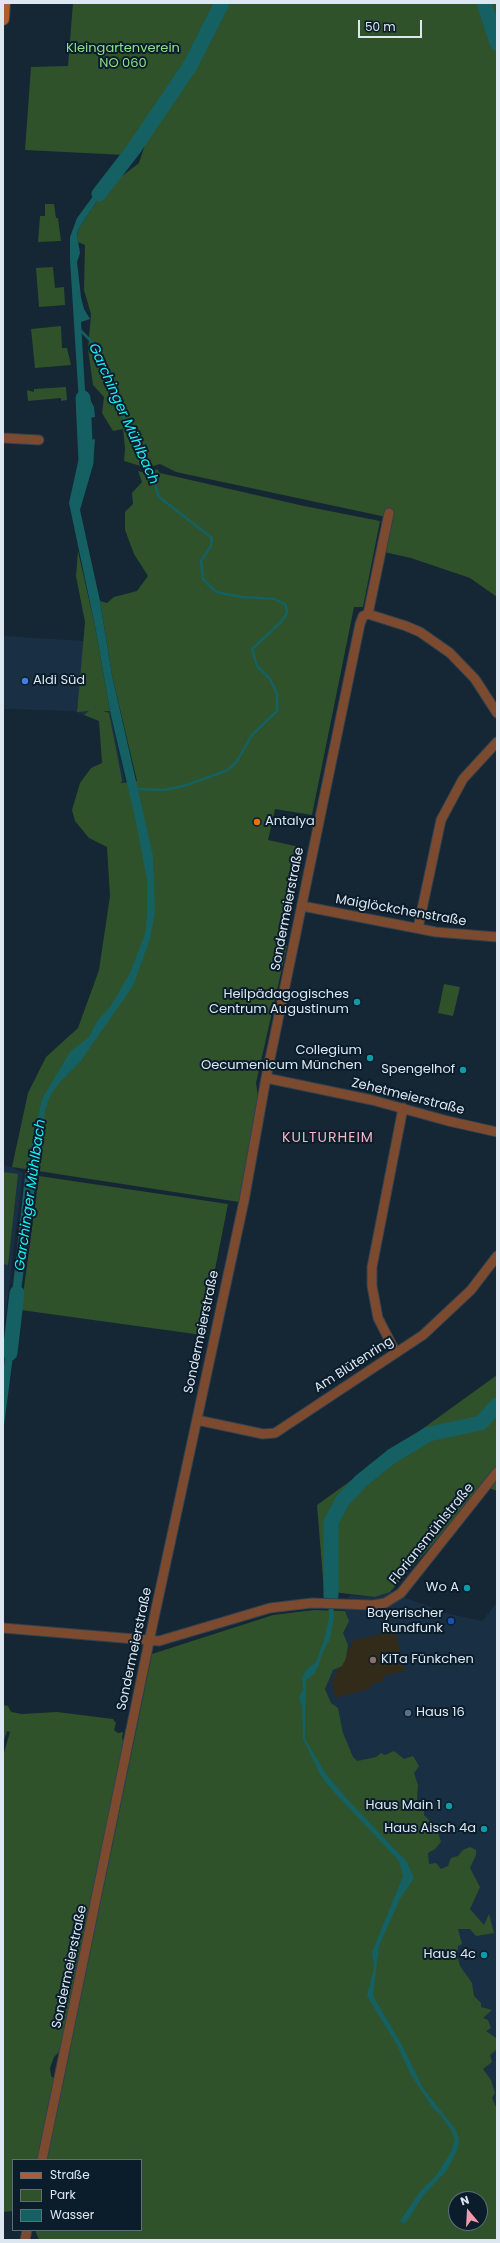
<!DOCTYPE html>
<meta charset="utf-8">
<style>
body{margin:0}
#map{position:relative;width:500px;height:2243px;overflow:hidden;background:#152635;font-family:Poppins,sans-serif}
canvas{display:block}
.frame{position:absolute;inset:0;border:4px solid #dce7f1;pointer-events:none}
.legend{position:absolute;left:12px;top:2159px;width:130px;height:72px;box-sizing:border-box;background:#0b1c2b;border:1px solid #5f6d7a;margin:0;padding:5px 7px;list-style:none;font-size:12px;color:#dce7f1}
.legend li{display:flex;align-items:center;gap:8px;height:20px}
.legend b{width:20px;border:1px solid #5f6d7a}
.north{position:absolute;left:448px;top:2191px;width:40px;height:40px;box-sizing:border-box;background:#0b1c2b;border:1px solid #5f6d7a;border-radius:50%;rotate:342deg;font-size:11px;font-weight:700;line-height:16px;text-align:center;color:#dce7f1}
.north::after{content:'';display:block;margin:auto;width:14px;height:18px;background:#f29aae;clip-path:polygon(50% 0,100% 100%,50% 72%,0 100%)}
.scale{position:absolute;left:358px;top:20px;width:64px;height:18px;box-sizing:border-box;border:2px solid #dce7f1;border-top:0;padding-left:5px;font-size:12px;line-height:14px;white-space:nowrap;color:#dce7f1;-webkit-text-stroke:3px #0b1c2b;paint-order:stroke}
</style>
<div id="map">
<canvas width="500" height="2243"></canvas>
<div class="frame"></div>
<ul class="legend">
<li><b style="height:5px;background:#ad5d2e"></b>Straße</li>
<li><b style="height:11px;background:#2f522a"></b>Park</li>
<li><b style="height:11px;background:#146062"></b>Wasser</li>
</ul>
<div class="north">N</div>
<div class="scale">50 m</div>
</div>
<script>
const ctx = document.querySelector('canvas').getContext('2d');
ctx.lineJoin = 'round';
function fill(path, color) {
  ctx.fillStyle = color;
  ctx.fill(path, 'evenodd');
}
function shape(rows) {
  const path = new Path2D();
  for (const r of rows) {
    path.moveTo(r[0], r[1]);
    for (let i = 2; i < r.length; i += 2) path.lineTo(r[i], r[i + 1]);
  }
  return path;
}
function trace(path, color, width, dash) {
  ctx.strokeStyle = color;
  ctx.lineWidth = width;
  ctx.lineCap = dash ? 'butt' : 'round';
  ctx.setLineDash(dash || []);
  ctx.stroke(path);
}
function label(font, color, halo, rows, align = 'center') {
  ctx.font = font + ' Poppins,sans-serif';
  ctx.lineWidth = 4;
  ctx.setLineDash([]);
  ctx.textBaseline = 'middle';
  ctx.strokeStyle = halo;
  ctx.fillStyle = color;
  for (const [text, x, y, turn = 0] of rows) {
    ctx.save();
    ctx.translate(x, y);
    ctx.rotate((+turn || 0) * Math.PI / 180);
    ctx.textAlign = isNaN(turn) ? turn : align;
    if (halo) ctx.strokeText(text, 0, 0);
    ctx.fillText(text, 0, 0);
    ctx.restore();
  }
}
fill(shape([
 [3,636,84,641,77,711,110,711,125,782,112,785,99,721,74,711,3,709],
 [3,1165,12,1167,23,1173,3,1336],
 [390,1592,446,1613,482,1621,497,1603,497,2136,395,1752,331,1768,320,1710,349,1595,375,1597]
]), '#193044');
fill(shape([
 [395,1630,405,1671,384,1676,385,1681,371,1684,372,1688,335,1698,332,1681,349,1648,352,1648,351,1641]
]), '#322b1a');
fill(shape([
 [73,3,497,3,497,597,470,578,411,558,384,552,386,517,176,472,160,464,147,468,124,461,125,448,123,429,113,431,102,413,104,397,93,385,88,349,91,314,84,290,85,245,78,242,77,236,78,230,104,190,139,163,160,98,125,155,25,150,31,67,68,66],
 [45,204,54,204,56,218,58,218,61,241,38,242,40,216,45,216],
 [53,267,55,288,64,287,65,305,39,307,36,268],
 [61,326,62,348,67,348,71,365,35,368,31,329],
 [66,387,67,400,61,401,61,398,28,401,27,390,34,392,34,389],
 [157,469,160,473,304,506,380,521,363,607,354,607,312,815,275,809,274,814,268,840,304,848,284,945,287,946,256,1083,259,1103,239,1202,12,1167,28,1093,46,1057,78,1028,99,970,110,896,107,847,89,838,75,821,72,810,80,783,91,768,102,763,99,721,84,715,89,711,77,712,85,622,76,576,78,551,95,626,110,711,103,711,109,713,122,780,121,783,137,781,112,675,100,601,107,603,114,597,137,591,148,576,134,554,125,530,125,512,133,504,132,493,142,482,138,471,146,473],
 [444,984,460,987,453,1016,438,1013],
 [3,1172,18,1174,8,1265,3,1264],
 [39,1176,228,1204,202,1335,21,1310],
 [497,1375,497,1491,484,1486,390,1592,375,1597,324,1591,317,1505],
 [314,1610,345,1611,349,1621,343,1633,348,1645,346,1658,342,1666,333,1670,325,1689,331,1703,338,1708,343,1733,353,1757,357,1761,376,1757,381,1753,385,1755,394,1751,404,1759,413,1756,419,1766,414,1773,418,1785,417,1799,424,1807,424,1815,437,1829,441,1842,435,1849,428,1853,429,1864,436,1863,441,1869,448,1866,451,1858,458,1856,463,1850,470,1847,476,1850,476,1855,470,1868,480,1887,470,1909,484,1925,489,1914,494,1933,476,1936,470,1929,458,1929,462,1944,458,1946,457,1955,460,1966,472,1983,474,1996,481,2003,481,2007,492,2010,483,2018,488,2020,491,2028,486,2031,496,2038,496,2050,490,2055,492,2062,483,2069,491,2080,495,2093,492,2098,497,2109,497,2240,39,2240,35,2230,141,2230,141,2160,47,2160,152,1654,273,1615],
 [456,2199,480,2199,480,2223,456,2223],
 [3,1705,8,1706,11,1712,22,1714,57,1712,113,1719,116,1723,114,1730,118,1733,123,1732,122,1738,125,1746,60,2051,54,2057,50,2068,51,2076,56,2080,37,2160,13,2160,13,2211,3,2212,3,1756,10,1732,7,1731,3,1743]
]), '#2f522a');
fill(shape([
 [108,176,115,182,104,190,78,230,77,235,80,253,77,262,81,297,84,309,90,319,81,322,85,390,94,407,95,417,80,419,70,260,70,237,77,218],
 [95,439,93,465,80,510,100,601,112,675,153,856,155,912,150,939,133,986,80,1062,60,1082,51,1094,45,1110,18,1313,10,1313,25,1176,42,1099,70,1052,89,1037,97,1021,110,1007,130,973,145,934,147,916,147,880,136,822,110,711,95,626,69,503,78,462,84,445,83,442],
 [7,1332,16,1333,3,1433,3,1377],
 [332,1576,334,1618,330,1639,322,1654,318,1667,314,1674,306,1680,305,1739,326,1774,349,1801,407,1862,414,1878,400,1899,379,1946,373,1996,402,2045,423,2088,456,2130,459,2140,457,2151,447,2170,423,2196,405,2224,400,2221,421,2190,435,2177,451,2152,455,2139,451,2130,439,2113,435,2111,411,2075,397,2045,367,1996,374,1968,372,1952,403,1876,399,1861,333,1791,321,1776,303,1739,302,1706,299,1697,303,1690,302,1678,306,1670,316,1662,324,1640,329,1618,327,1577]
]), '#146062');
trace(shape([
 [80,330,94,344,105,378,153,478,159,497,212,538,211,546,201,561,203,579,216,592,242,597,275,599,286,605,287,613,281,622,252,649,257,666,270,679,277,694,277,711,252,735,237,761,228,770,187,785,164,790,137,789]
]), '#146062', 2.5);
trace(shape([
 [484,3,497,43],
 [99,194,133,150,190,66,222,3],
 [83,398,86,462],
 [10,1353,17,1293],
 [331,1596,331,1522,343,1500,361,1481,392,1456,429,1434,481,1423,497,1405]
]), '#146062', 15);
const street = shape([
 [3,438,39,440],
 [368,614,406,626,420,632,450,653,475,679,497,713],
 [368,614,389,513],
 [302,906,436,932,497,937],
 [418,928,441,820,463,779,497,742],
 [266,1078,372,1100,448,1121,497,1132],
 [396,1353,378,1318,372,1286,372,1267,403,1108],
 [197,1420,263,1434,275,1433,423,1335,471,1290,497,1256],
 [3,1628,159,1641,270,1608,312,1603,373,1605,385,1603,401,1593,497,1472],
 [42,2160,151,1632,244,1201,266,1078,360,624,363,616,368,614],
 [25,2240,27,2230]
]);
const secondary = shape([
 [3,19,4,3]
]);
trace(street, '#31414f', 11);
trace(secondary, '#31414f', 14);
trace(street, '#7c4a2e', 9);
trace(secondary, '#ad5d2e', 12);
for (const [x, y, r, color] of [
 [25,681,4,"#3f7fe0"],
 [257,822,4,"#e8710a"],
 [357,1002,4,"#0f9aa8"],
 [370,1058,4,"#0f9aa8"],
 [463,1070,4,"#0f9aa8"],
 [467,1588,4,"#0f9aa8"],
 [451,1621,4,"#1a4fb4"],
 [373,1660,4,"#8d6e63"],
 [408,1713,4,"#5c6f8a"],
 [449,1806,4,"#0f9aa8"],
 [484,1829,4,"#0f9aa8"],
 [484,1955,4,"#0f9aa8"]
]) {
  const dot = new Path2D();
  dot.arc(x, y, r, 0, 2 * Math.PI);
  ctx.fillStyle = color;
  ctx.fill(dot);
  trace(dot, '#0b1c2b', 1.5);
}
label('13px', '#8fdf84', '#0b1c2b', [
 ["Kleingartenverein",123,49],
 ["NO 060",123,64]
]);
label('13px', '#dce7f1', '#0b1c2b', [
 ["Aldi Süd",33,681,"left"],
 ["Antalya",265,822,"left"],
 ["Heilpädagogisches",349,995],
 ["Centrum Augustinum",349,1010],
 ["Collegium",362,1051],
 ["Oecumenicum München",362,1066],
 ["Spengelhof",455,1070],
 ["Wo A",459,1588],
 ["Bayerischer",443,1614],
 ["Rundfunk",443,1629],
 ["KiTa Fünkchen",381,1660,"left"],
 ["Haus 16",416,1713,"left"],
 ["Haus Main 1",441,1806],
 ["Haus Aisch 4a",476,1829],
 ["Haus 4c",476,1955]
], 'right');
label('13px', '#dce7f1', '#0b1c2b', [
 ["Sondermeierstraße",288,909,-79],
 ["Maiglöckchenstraße",401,911,10],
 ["Zehetmeierstraße",408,1097,14],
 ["Sondermeierstraße",202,1332,-78],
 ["Am Blütenring",354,1365,-33],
 ["Floriansmühlstraße",432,1534,-51],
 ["Sondermeierstraße",135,1649,-78],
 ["Sondermeierstraße",70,1967,-78]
]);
label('italic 14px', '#15f2f5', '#0b1c2b', [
 ["Garchinger Mühlbach",123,414,66],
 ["Garchinger Mühlbach",31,1195,-82]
]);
ctx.letterSpacing = '1px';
label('14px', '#f8b5c3', '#0b1c2b', [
 ["KULTURHEIM",328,1138]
]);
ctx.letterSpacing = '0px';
</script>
